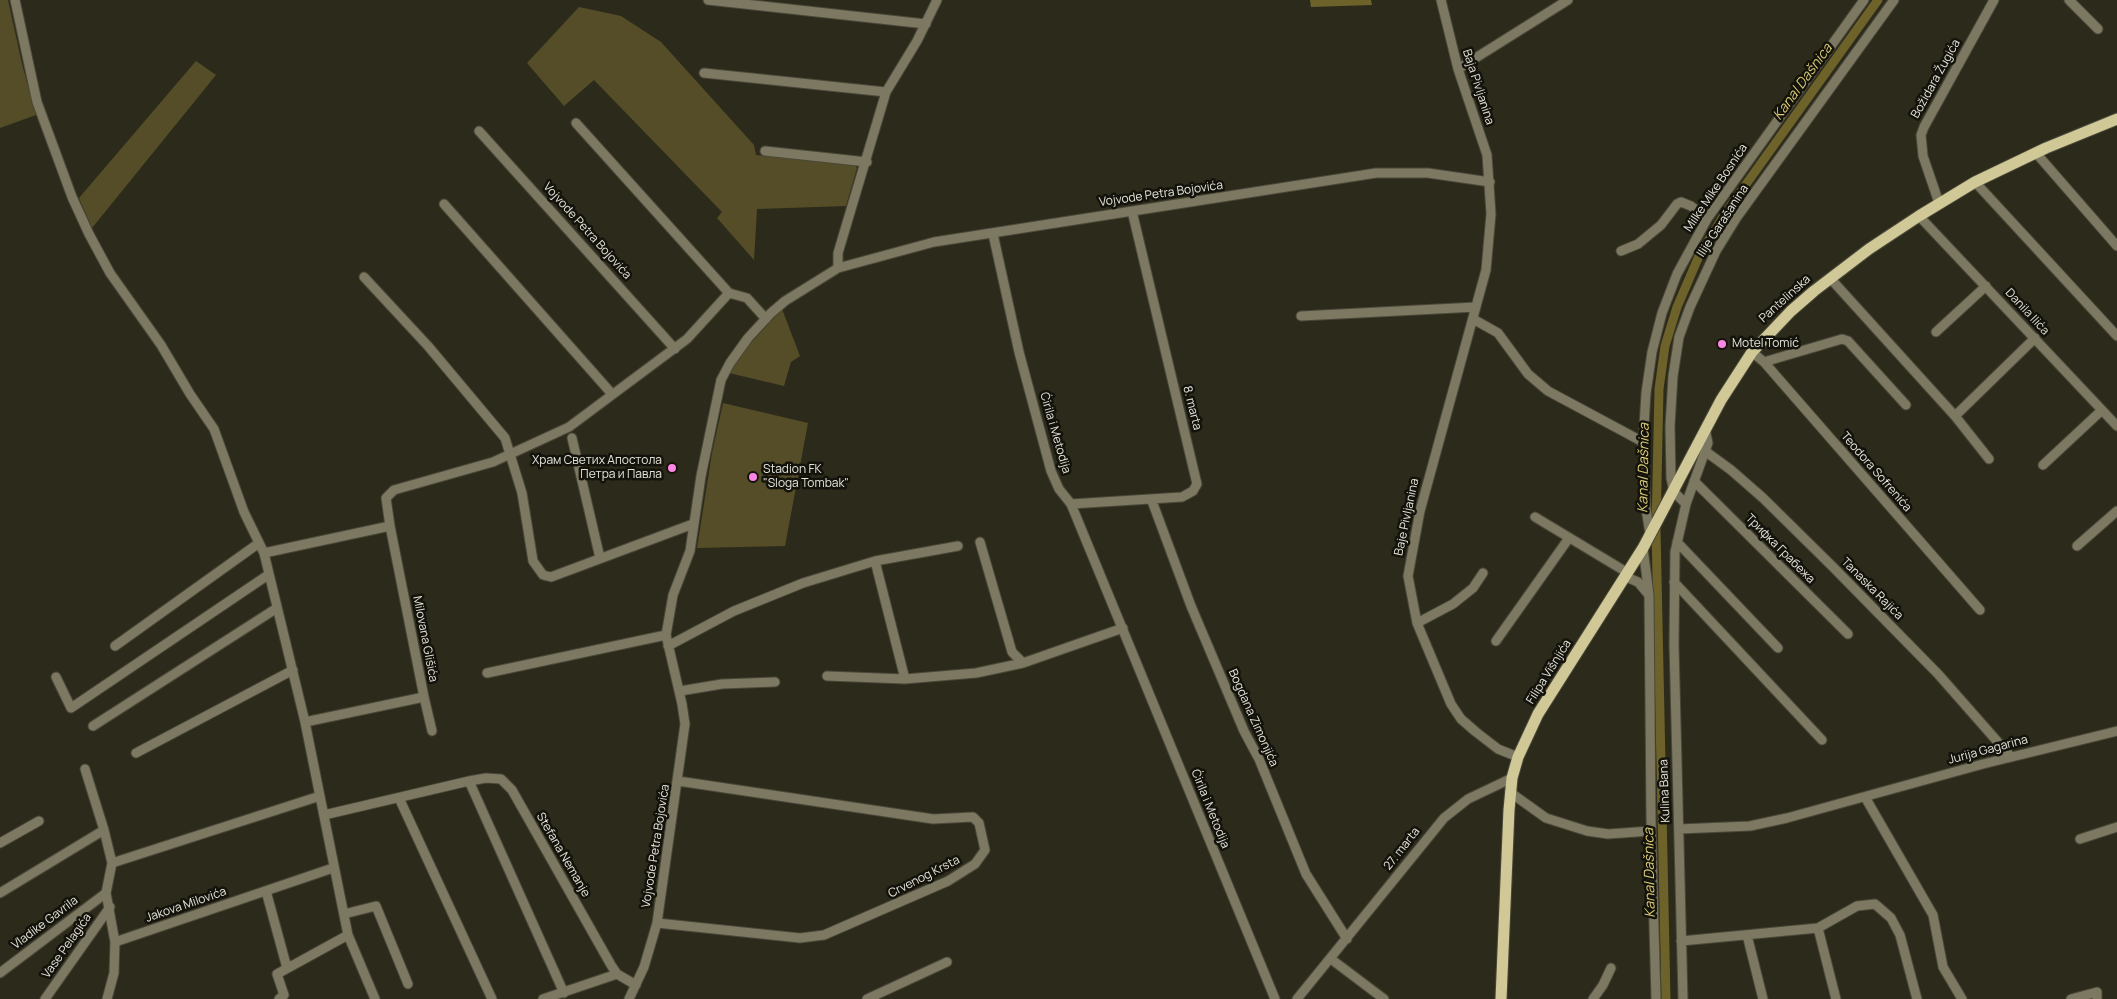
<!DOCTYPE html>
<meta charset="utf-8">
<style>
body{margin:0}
canvas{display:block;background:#2c2a1a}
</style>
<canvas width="2117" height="999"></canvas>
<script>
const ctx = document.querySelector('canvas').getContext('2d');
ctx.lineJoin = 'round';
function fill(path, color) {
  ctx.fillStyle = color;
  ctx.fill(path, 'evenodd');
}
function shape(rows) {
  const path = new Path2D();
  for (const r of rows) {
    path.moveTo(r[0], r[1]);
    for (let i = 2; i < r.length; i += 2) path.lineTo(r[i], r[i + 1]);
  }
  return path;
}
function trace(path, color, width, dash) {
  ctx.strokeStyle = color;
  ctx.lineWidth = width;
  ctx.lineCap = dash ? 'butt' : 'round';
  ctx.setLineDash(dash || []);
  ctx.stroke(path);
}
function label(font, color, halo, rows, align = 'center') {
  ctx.font = font + ' Manrope,sans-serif';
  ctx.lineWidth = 5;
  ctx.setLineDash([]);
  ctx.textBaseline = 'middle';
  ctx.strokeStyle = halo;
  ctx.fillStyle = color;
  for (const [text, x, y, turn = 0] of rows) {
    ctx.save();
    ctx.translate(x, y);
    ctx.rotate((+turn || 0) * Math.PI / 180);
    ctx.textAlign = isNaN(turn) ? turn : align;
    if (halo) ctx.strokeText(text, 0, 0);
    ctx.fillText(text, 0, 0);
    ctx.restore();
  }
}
fill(shape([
 [0,0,8,0,22,64,36,115,0,128],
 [579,7,621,16,661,42,754,145,756,155,855,165,857,168,846,206,757,209,754,260,717,218,722,212,594,80,564,106,527,63],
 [196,61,216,75,92,228,79,198],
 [782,309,800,356,791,362,784,386,729,373,749,345],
 [723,403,808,423,785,546,697,548,712,453]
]), '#544d28');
fill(shape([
 [1310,0,1371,0,1372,5,1311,7]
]), '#6c622a');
trace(shape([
 [1666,999,1656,529,1659,389,1665,346,1677,307,1699,256,1724,215,1878,0]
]), '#6c622a', 9);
const minor = shape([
 [15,0,37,102,72,197,89,234,110,273,161,345,190,394,214,429,244,512,264,553,305,722,348,935,375,999],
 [708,0,926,24],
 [1441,0,1458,69,1487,155,1491,214,1486,270,1420,511,1408,576,1417,623,1451,704,1461,719,1476,732,1498,749,1518,757],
 [2069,0,2098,29],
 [1458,69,1568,0],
 [704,73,886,92],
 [576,123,729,293],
 [479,131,675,349],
 [765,151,867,162],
 [2036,153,2117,246],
 [1975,182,2117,336],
 [1939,203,1923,156,1921,135,1924,127,1994,0],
 [444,204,612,394],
 [1919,216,2117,426],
 [993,234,1019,352,1051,471,1059,489,1071,504,1275,999],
 [1621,251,1638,244,1661,225,1677,204,1681,202,1691,206,1707,219],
 [838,268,838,253,886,92,917,41,937,0],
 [364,277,428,346,505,438,522,493,533,561,543,575,551,577,693,524],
 [1830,278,1955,416,1989,459],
 [1301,316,1476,307],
 [1473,319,1498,333,1528,374,1548,391,1643,442],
 [1936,332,1986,286],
 [1752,352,1764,362,1980,610],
 [1764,362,1842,339,1848,341,1906,405],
 [1955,416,2035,338],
 [572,438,600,558],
 [1705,451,1731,470,1763,498,1832,566,1938,674,2011,757],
 [2043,465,2102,410],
 [1694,481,1848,634],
 [1152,501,1191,606,1244,731,1259,759,1306,874,1347,939],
 [1071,504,1182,497,1193,491,1197,484,1132,211],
 [1686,504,1674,492,1671,478,1670,426,1673,376,1679,337,1690,307,1716,251,1737,217,1894,0],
 [1535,517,1628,573],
 [1650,534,1646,509,1643,442,1646,393,1652,352,1662,313,1677,274,1707,219,1864,0],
 [980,542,1012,652,1023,663],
 [1677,542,1778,648],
 [2077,546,2117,511],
 [264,553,390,526,386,498,394,490,493,462,569,427,687,339,729,293,747,298,766,319],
 [875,561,905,679],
 [1626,577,1638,582,1649,595,1643,548],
 [1674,582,1822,740],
 [1649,595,1651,818,1656,999],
 [1417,623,1453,604,1473,588,1483,573],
 [1496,641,1569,538],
 [115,646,259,543],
 [668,646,734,611,803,583,875,561,958,546],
 [487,673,666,635],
 [827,676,905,679,976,673,1023,663,1123,628],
 [56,677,71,708,268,575],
 [680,691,722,684,775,682],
 [424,697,432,731],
 [305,722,424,697,390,526],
 [93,726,277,608],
 [136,753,293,670],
 [85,769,104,830,112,863,106,893,115,942,114,973,107,999],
 [469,781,564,993],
 [1511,793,1546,818,1587,831,1608,834,1651,831],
 [1865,797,1933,915,1943,967,1962,999],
 [399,798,492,999],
 [324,815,469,781,486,778,501,779,512,790,611,965,617,974,636,985],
 [1679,829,1750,826,1787,818,1983,764,2117,731],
 [2080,839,2117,827],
 [0,843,39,821],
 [112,863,320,796],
 [266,891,287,968],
 [0,893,104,830],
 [344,914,376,906,408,984],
 [657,923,800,938,824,935,948,881,975,864,985,850,979,823,973,817,933,819,678,781],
 [1818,928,1836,999],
 [1747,935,1763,999],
 [1681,941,1818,928,1857,906,1875,904,1891,918,1900,935,1917,999],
 [115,942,333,868],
 [1331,959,1384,999],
 [0,973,106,893],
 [45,999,110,907],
 [279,999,284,995,277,974,348,935],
 [543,999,617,974],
 [629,999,644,967,657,923,685,724,682,704,666,635,673,595,690,551,701,476,721,380,730,363,748,338,771,313,785,301,838,268,934,242,1376,173,1428,173,1490,182],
 [867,999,947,962],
 [1297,999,1444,818,1468,799,1512,778],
 [1593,999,1603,985,1611,968],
 [1683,999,1674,644,1675,552,1686,504,1708,443,1705,429],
 [2071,999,2097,992,2097,999]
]);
const major = shape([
 [1501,999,1509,810,1512,778,1518,757,1538,714,1643,548,1721,400,1752,352,1791,311,1814,291,1869,249,1919,216,1975,182,2046,148,2117,119]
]);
trace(minor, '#4a4839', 11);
trace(major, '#4a4839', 13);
trace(minor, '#7c7861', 9);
trace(major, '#d1c897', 11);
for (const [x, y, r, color] of [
 [1722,344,5,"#fc86e4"],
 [672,468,5,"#fc86e4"],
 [753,477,5,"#fc86e4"]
]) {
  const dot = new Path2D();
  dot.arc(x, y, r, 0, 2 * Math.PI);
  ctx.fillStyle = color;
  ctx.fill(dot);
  trace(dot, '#13120b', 2);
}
label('12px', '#e5e4da', '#13120b', [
 ["Božidara Žugića",1936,79,-61],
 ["Baja Pivljanina",1478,87,72],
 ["Milke Mike Bosnića",1716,188,-56],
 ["Vojvode Petra Bojovića",1161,194,-8],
 ["Ilije Garašanina",1723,221,-57],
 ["Vojvode Petra Bojovića",587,231,48],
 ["Pantelinska",1785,299,-42],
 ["Danila Ilića",2027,312,47],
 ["8. marta",1192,408,76],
 ["Ćirila i Metodija",1055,433,74],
 ["Teodora Sofrenića",1876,472,49],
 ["Baje Pivljanina",1407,517,-78],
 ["Трифка Грабежа",1780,549,45],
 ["Tanaska Rajića",1872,589,45],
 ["Milovana Glišića",425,639,79],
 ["Filipa Višnjića",1549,672,-58],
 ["Bogdana Zimonjića",1253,718,66],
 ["Jurija Gagarina",1988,750,-15],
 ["Kulina Bana",1665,791,-92],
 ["Ćirila i Metodija",1210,809,68],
 ["Vojvode Petra Bojovića",656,846,-81],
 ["27. marta",1402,849,-52],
 ["Stefana Nemanje",563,855,60],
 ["Crvenog Krsta",924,877,-27],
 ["Jakova Milovića",186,905,-19],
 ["Vladike Gavrila",45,923,-37],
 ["Vase Pelagića",67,946,-55]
]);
label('12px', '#e5e4da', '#13120b', [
 ["Motel Tomić",1732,344],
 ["Храм Светих Апостола",662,461,"right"],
 ["Петра и Павла",662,475,"right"],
 ["Stadion FK",763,470],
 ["\"Sloga Tombak\"",763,484]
], 'left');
label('italic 14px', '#dccc78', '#13120b', [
 ["Kanal Dašnica",1803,82,-54],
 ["Kanal Dašnica",1644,468,-89],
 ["Kanal Dašnica",1650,873,-91]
]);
</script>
